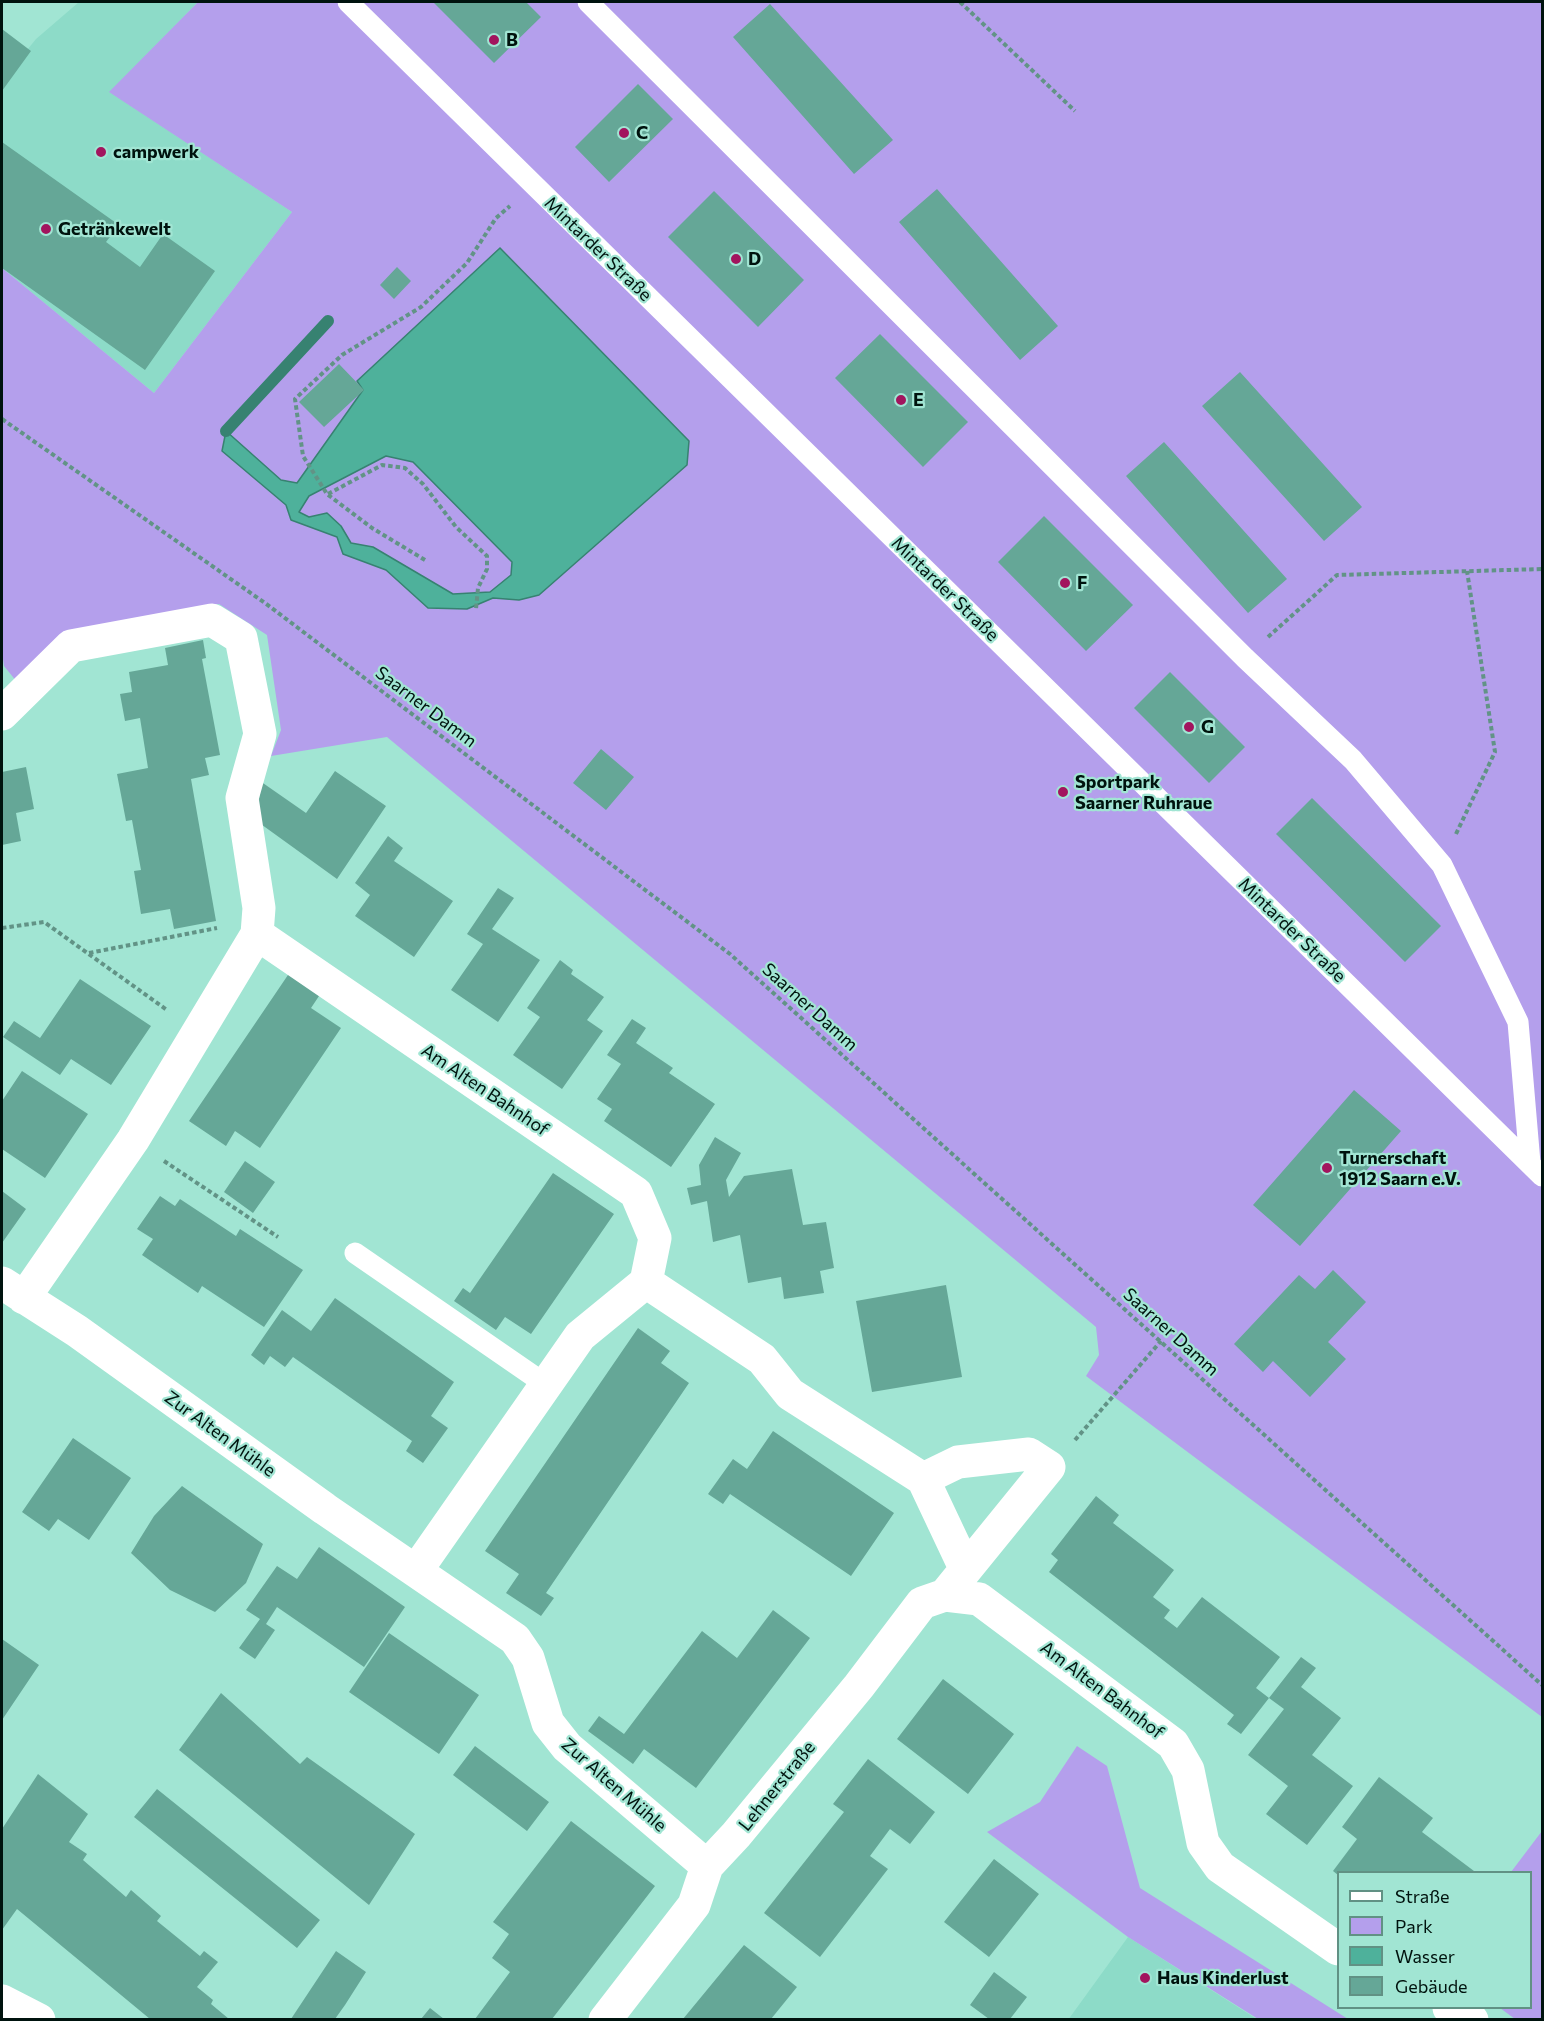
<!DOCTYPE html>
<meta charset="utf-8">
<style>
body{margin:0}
#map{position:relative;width:1544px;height:2021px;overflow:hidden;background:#a1e5d3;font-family:Commissioner,sans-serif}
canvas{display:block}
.frame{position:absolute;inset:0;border:3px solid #00130e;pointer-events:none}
.legend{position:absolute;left:1337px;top:1871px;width:195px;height:138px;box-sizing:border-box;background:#a1e5d3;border:2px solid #619184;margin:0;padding:8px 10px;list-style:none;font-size:18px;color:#00130e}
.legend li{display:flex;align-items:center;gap:12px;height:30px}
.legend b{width:30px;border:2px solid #619184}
</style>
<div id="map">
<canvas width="1544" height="2021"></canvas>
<div class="frame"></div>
<ul class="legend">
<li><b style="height:8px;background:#fff"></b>Straße</li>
<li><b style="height:16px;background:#b49fec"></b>Park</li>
<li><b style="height:16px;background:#4eb19b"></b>Wasser</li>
<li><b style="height:16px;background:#65a797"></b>Gebäude</li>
</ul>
</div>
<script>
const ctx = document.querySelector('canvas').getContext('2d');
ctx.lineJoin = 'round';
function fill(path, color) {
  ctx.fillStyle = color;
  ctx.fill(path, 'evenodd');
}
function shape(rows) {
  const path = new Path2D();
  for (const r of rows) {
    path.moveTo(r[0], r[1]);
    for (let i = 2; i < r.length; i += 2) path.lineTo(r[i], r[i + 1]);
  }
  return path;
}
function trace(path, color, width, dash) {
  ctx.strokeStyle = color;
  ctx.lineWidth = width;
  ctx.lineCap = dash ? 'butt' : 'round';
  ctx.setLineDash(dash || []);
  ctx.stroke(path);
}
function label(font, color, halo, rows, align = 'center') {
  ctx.font = font + ' Commissioner,sans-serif';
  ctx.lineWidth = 4.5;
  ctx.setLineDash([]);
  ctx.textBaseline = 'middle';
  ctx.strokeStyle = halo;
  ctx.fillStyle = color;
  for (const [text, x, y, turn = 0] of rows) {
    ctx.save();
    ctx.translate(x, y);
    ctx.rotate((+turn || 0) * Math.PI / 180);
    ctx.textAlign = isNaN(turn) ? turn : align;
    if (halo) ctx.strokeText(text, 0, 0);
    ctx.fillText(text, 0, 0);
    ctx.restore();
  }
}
fill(shape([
 [79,2,198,2,110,92,292,212,154,393,2,268,2,81,36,39],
 [1128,1937,1255,2018,1068,2020]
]), '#8ddbc8');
fill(shape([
 [198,2,1542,2,1542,1717,1086,1376,1099,1355,1096,1327,387,737,271,756,281,730,267,635,219,604,65,631,17,682,4,666,2,652,2,268,154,393,292,212,109,92],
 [1077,1746,1107,1766,1140,1888,1348,2019,1258,2019,1128,1937,987,1832,1040,1802],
 [1542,1831,1542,2019,1515,2019,1500,2008,1530,2008,1530,1872,1511,1872]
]), '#b49fec');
const water = shape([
 [500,248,689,441,687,465,539,595,519,600,493,598,467,609,428,608,386,570,343,554,337,537,291,520,286,505,222,451,226,431,281,480,297,483,363,390,357,381,500,248],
 [386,456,413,462,512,562,511,575,490,592,453,594,373,547,351,543,341,526,327,513,309,517,299,512,309,496,386,456]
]);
fill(water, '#4eb19b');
trace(water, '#378271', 1.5);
trace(shape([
 [226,431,328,321]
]), '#378271', 12);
fill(shape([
 [433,2,526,2,541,17,494,63],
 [770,4,893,140,854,174,733,37],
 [2,29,31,51,2,91],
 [638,84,673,119,609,182,575,147],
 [2,142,119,225,106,242,140,267,163,234,215,271,145,370,2,268],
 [937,189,1058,326,1020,360,899,222],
 [714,191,804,280,758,327,668,237],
 [397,267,411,281,394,299,380,285],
 [880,334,968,422,923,467,835,378],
 [339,364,364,390,324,427,299,402],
 [1240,372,1362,507,1324,541,1202,406],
 [1164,442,1287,579,1248,613,1126,476],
 [1044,516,1133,605,1086,651,998,562],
 [203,640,206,658,202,659,220,755,205,758,209,775,191,779,216,921,174,929,170,909,141,914,134,871,141,870,132,820,126,821,117,774,148,768,140,718,125,721,120,694,132,692,129,672,168,665,165,648],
 [1170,672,1245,747,1209,783,1134,708],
 [601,749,634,777,606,810,573,783],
 [26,767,34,809,16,813,21,841,2,845,2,772],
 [335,771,386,806,337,879,258,822,260,781,306,813],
 [1312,798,1441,926,1405,962,1276,834],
 [388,836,403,848,394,861,453,901,414,957,355,916,370,895,355,883],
 [498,888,514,898,492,929,540,960,498,1022,451,990,483,944,467,934],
 [560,960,573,970,571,974,604,997,587,1020,603,1031,562,1089,513,1055,540,1017,527,1008],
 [290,972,321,993,311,1008,341,1028,260,1148,235,1131,226,1146,189,1121],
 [80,979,151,1026,111,1085,71,1059,60,1075,3,1037,14,1021,40,1038],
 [632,1019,646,1028,636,1043,673,1068,669,1073,715,1104,671,1167,604,1121,612,1109,597,1099,621,1064,607,1055],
 [22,1071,88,1114,45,1178,2,1149,2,1101],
 [1354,1090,1401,1131,1300,1246,1253,1205],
 [715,1137,741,1153,726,1180,729,1197,744,1176,792,1169,803,1225,826,1222,834,1268,820,1271,824,1293,784,1299,781,1277,748,1283,740,1235,713,1242,707,1201,691,1205,687,1188,701,1185,699,1165],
 [245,1161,275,1182,253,1213,224,1192],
 [553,1173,614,1214,531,1334,505,1317,496,1330,454,1301,463,1288,470,1293],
 [2,1191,26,1209,2,1243],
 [160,1196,175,1206,180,1199,236,1236,240,1229,303,1270,264,1327,202,1286,198,1293,142,1255,153,1239,137,1229],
 [1333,1270,1366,1302,1328,1342,1346,1359,1310,1397,1273,1361,1263,1372,1234,1344,1299,1275,1315,1289],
 [946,1285,962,1377,872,1392,856,1301],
 [335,1298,454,1382,431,1416,448,1428,423,1463,406,1451,412,1441,293,1357,285,1367,270,1356,264,1365,251,1355,282,1310,311,1331],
 [638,1328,670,1351,661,1363,689,1383,546,1593,554,1598,541,1616,506,1593,519,1574,485,1551],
 [773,1431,894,1513,851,1576,730,1494,723,1504,708,1494,733,1459,747,1469],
 [73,1438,131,1478,89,1540,58,1519,49,1531,22,1512],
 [182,1486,263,1544,246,1583,215,1612,170,1590,131,1553,154,1516],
 [1096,1496,1119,1515,1113,1523,1174,1570,1153,1597,1170,1610,1164,1618,1177,1628,1202,1597,1280,1657,1256,1688,1269,1698,1241,1734,1227,1724,1234,1715,1049,1572,1058,1560,1051,1554],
 [319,1547,405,1607,364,1667,277,1607,266,1624,275,1630,255,1659,239,1648,260,1619,246,1610,277,1566,297,1579],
 [773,1610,810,1638,696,1788,644,1749,633,1764,588,1731,599,1716,624,1734,702,1631,737,1658],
 [389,1633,479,1695,439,1754,349,1692],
 [2,1639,39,1665,2,1720],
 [1301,1657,1316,1668,1301,1687,1341,1718,1312,1755,1353,1786,1307,1845,1266,1814,1288,1786,1248,1755,1284,1709,1269,1698],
 [943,1679,1014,1734,968,1794,897,1739],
 [221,1693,300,1764,307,1757,415,1834,369,1905,179,1750],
 [475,1746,549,1802,527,1831,453,1775],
 [868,1759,935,1812,910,1844,890,1829,870,1856,888,1869,820,1957,764,1913,844,1812,833,1804],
 [38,1774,88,1814,69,1842,87,1854,83,1860,126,1897,131,1890,161,1916,157,1921,200,1956,204,1951,218,1962,197,1987,213,2000,211,2004,229,2019,150,2019,17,1909,2,1930,2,1829],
 [1379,1777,1433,1818,1422,1832,1474,1871,1473,1872,1338,1872,1338,1875,1333,1871,1357,1839,1342,1827],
 [157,1789,320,1920,297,1948,134,1817],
 [571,1821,655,1886,552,2019,475,2019,510,1972,492,1958,509,1934,493,1922],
 [994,1859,1039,1894,989,1957,944,1922],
 [744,1945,797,1987,771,2019,683,2019],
 [336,1951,366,1972,345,2005,335,2019,291,2019],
 [994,1972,1027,1997,1010,2019,989,2019,970,2005],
 [430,2008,444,2019,421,2019]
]), '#65a797');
trace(shape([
 [960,2,1075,111],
 [2,419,265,603,730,954,1542,1685],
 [328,494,382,465,405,468,423,484,456,527,487,556,487,569,478,588,476,609],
 [425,560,372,528,327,494,303,456,295,399,342,355,421,307,467,263,496,218,510,206],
 [1268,637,1337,575,1542,569],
 [1456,834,1495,752,1467,571],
 [2,928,44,922,167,1010],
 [89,953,217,928],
 [164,1161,278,1237],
 [1075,1440,1161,1341]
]), '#629386', 4, [4.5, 3]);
trace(shape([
 [348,2,1542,1176],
 [588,2,1245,658,1353,760,1442,865,1518,1022,1530,1163],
 [355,1253,545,1384]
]), '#fff', 21);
trace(shape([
 [2,714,71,646,212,620,241,638,260,734,242,798,259,908,257,934,636,1193,655,1238,646,1282,762,1359,790,1394,923,1479,965,1568],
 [2,1283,77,1331,325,1509,515,1639,528,1658,548,1723,567,1747,707,1866],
 [24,1298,133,1140,257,934],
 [416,1571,580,1336,646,1282],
 [945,1595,979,1599,1173,1744,1188,1770,1203,1843,1220,1867,1338,1949],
 [2,2001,39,2020],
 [1449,2008,1472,2020],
 [605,2020,694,1905,707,1866,736,1835,859,1686,922,1603,945,1595,1049,1467,1029,1454,958,1462,923,1479]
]), '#fff', 33);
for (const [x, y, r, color] of [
 [494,40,6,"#a2155e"],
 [624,133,6,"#a2155e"],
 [101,152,6,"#a2155e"],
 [46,229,6,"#a2155e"],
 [736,259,6,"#a2155e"],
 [901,400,6,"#a2155e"],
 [1065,583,6,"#a2155e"],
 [1189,727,6,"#a2155e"],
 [1063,792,6,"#a2155e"],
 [1327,1168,6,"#a2155e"],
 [1145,1978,6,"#a2155e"]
]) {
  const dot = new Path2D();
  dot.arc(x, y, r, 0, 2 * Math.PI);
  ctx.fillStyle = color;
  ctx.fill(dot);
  trace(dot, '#a1e5d3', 2);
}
label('bold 18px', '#00130e', '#a1e5d3', [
 ["B",506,40],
 ["C",636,133],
 ["campwerk",113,152],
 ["Getränkewelt",58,229],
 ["D",748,259],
 ["E",913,400],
 ["F",1077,583],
 ["G",1201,727],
 ["Sportpark",1075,782],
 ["Saarner Ruhraue",1075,803],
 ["Turnerschaft",1339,1158],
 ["1912 Saarn e.V.",1339,1179],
 ["Haus Kinderlust",1157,1978]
], 'left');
label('18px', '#00130e', '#a1e5d3', [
 ["Mintarder Straße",598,249,44],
 ["Mintarder Straße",945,589,44],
 ["Saarner Damm",426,707,37],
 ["Mintarder Straße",1292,930,44],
 ["Saarner Damm",810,1007,42],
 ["Am Alten Bahnhof",485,1090,34],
 ["Saarner Damm",1171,1332,42],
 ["Zur Alten Mühle",220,1434,36],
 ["Am Alten Bahnhof",1102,1690,37],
 ["Zur Alten Mühle",614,1785,41],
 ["Lehnerstraße",777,1786,-51]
]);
</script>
